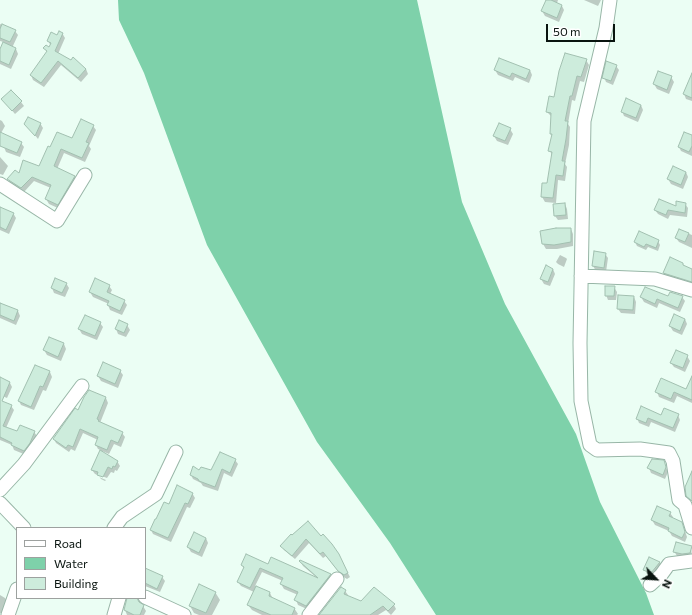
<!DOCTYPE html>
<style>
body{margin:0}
#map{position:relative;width:692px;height:615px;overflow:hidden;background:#ebfef4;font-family:Commissioner,sans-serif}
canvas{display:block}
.legend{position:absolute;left:16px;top:527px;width:130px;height:72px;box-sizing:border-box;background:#fff;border:1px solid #9da19f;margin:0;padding:5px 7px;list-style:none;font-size:12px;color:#09140f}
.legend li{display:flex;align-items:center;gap:8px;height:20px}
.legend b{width:20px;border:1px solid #9da19f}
.north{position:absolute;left:636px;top:559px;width:40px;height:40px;-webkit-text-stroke:3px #fff;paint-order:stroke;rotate:115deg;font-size:11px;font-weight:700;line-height:16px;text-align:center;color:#09140f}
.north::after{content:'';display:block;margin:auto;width:14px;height:18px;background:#09140f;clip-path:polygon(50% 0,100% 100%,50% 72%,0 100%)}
.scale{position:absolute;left:546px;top:24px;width:69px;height:18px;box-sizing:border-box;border:2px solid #09140f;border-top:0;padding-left:5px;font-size:12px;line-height:14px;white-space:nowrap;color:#09140f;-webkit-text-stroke:3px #fff;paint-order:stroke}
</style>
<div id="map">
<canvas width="692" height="615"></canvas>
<ul class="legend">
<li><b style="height:5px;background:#fff"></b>Road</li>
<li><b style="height:11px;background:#7ed1aa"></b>Water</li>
<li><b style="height:11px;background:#cdecdc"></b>Building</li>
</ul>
<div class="north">N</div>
<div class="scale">50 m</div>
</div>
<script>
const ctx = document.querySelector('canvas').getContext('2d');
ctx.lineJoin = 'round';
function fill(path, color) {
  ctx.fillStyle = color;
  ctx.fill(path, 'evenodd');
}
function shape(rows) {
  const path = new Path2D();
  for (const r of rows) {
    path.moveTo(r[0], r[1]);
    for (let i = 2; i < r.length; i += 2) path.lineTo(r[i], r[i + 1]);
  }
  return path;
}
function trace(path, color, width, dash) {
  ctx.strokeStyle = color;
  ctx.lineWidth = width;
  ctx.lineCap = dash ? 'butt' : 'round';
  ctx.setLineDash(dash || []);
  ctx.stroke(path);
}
fill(shape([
 [118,0,417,0,462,202,505,304,576,434,600,502,646,593,654,615,436,615,390,543,317,442,207,245,144,73,119,20]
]), '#7ed1aa');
fill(shape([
 [547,0,558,0,557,3,562,6,564,10,559,22,545,16,542,11],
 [584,0,601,0,598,6],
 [0,24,15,31,18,35,12,48,16,49,18,54,11,69,0,64,0,51,4,42,0,41],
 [62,33,65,38,58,54,86,69,88,74,81,82,61,65,44,87,33,80,31,75,47,52,44,48,49,48,51,46,48,41],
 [586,60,589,65,584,82,580,81,575,101,572,100,568,124,570,127,569,145,565,164,567,167,565,181,558,180,556,203,545,202,542,197,548,184,552,155,550,151,552,136,551,133,552,117,547,112,555,98],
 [616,66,619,70,613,85,606,82,604,77],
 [495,70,530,70,532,75,529,83,515,77,513,81,498,75],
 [671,77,674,82,669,94,657,89,654,84],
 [692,81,692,101,686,99,684,94],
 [3,100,21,102,24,106,15,114],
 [641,105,643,110,638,122,624,116,622,111],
 [0,120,2,121,5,126,0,135],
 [40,123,43,128,38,139,26,124],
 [93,126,96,130,89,146,91,149,85,162,64,153,57,169,75,176,77,181,60,209,49,204,46,199,51,188,34,181,24,192,10,183,8,179,40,167,51,149,72,139],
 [510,129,513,134,508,145,497,141,494,136],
 [692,136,692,156,681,151,679,147],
 [21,143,24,147,20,157,6,152,4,147],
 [0,157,8,166,3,175,0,174],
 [686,172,688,177,683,189,671,184,668,179],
 [565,204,567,209,568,219,558,220,555,216],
 [685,204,688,208,687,217,670,215,668,219,658,214,655,210,676,208],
 [0,208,13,213,16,218,9,234,0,230],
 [571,229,573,234,573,246,557,249,546,249,543,244],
 [680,230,692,235,692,248,679,242,676,238],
 [658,241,660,245,658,251,648,247,646,250,637,246,635,242],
 [605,254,608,258,606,272,596,271,593,266],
 [560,255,566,258,567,259,564,267,558,264,556,262],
 [683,264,684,267,692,270,692,285,667,277,664,273],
 [553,269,555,274,550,286,544,284,541,279],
 [66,283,69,288,65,297,54,293,52,288],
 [109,286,112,290,110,294,124,301,127,305,122,315,110,310,108,305,109,304,93,297,90,292],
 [614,287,617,292,616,300,608,300,606,295],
 [634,297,636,302,635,314,621,313,618,309],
 [641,297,682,297,685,301,680,312,659,303,657,308,644,302],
 [0,303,18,311,20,316,16,325,0,318],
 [685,319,687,324,682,335,673,331,670,326],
 [100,323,103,327,97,340,82,334,79,329],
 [127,325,130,330,126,337,118,334,116,329],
 [50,338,64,344,66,349,61,361,47,355,44,350],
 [687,356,690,361,685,372,674,367,671,363],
 [35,366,50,372,52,377,46,391,43,390,34,410,21,405,19,401],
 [120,371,123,375,118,388,101,381,98,376],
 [0,378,10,383,12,387,7,398,0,395],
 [692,386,692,403,677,396,674,403,659,397,657,392,687,390],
 [89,391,106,398,108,403,100,423,122,433,125,437,121,447,114,444,109,454,102,451,102,452,117,461,120,466,117,471,115,470,114,473,111,472,107,478,99,475,99,477,106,480,105,481,101,479,98,475,95,474,92,470,101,450,98,449,96,445,98,440,83,433,75,451,71,449,69,452,56,443,54,439,79,411],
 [0,404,11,406,14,410,6,428,17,433,34,432,37,436,26,455,14,450,12,445,0,440],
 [678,415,680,420,675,432,651,422,649,427,639,423,637,418],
 [235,460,238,464,232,477,224,473,218,491,203,486,201,483,193,479,191,475,200,472,212,472],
 [663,461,668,472,665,479,651,473,649,468],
 [192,493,195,498,190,508,187,507,171,542,153,534,151,530,169,506],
 [670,513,673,517,672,519,681,523,684,528,687,537,685,542,672,536,669,531,655,525,652,520],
 [307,523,341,560,350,577,347,579,342,576,326,556,323,558,309,543,295,559,284,550,282,546],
 [206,538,208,543,202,557,191,552,188,547],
 [691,547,692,558,685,558,677,556,674,551],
 [649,559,660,563,662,567,654,577,647,574,645,570],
 [300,561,330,575,333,579,309,610,298,605,296,600,298,595,284,589,281,584,283,581,262,572,255,586,270,593,273,599,294,608,298,614,297,615,262,615,252,610,248,605,254,592,241,586,238,582,244,569,242,565,269,565,316,577,303,566],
 [145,569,162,577,165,581,160,592,145,586],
 [345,591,348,595,347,596,361,603,394,605,396,609,391,615,386,610,378,615,320,615],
 [215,592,220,600,212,615,199,615,194,613,190,606],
 [0,595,5,598,8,602,2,614,0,613],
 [127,598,135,598,139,604,143,606,146,611,144,615,127,615,125,610]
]), '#0003');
const building = shape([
 [546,0,551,0,562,5,557,18,541,11,546,0],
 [2,24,16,30,10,42,0,38,0,29,2,24],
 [59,31,63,33,55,51,71,60,73,57,86,69,78,78,58,61,41,83,30,75,47,51,43,48,46,45,49,47,51,43,47,41,51,32,57,35,59,31],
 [3,42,16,48,9,65,0,61,0,49,3,42],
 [565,53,587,59,581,77,577,76,572,96,570,96,565,121,568,121,566,139,562,161,565,161,563,176,556,175,553,198,541,197,542,183,547,183,552,152,548,151,552,134,550,134,551,113,546,112,549,96,554,97,559,71,565,53],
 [499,58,530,70,526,79,512,73,510,77,494,70,499,58],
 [606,61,617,65,611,81,602,78,606,61],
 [658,71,672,76,667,90,653,84,658,71],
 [692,73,692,98,683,94,692,73],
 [11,90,22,101,12,111,1,99,11,90],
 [626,98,641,105,636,118,621,112,626,98],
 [28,117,41,123,35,136,24,124,28,117],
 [81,119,94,125,86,142,89,143,82,158,61,149,54,166,75,176,58,205,45,199,51,185,32,177,21,188,7,179,15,170,19,173,23,160,39,166,48,146,50,147,57,132,72,138,81,119],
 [499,123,511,128,505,141,493,136,499,123],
 [0,132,22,142,17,153,0,146,0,132],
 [684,132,692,135,692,146,689,152,678,147,684,132],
 [673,166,686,172,681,185,667,179,673,166],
 [659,199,676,206,676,201,686,203,685,213,668,210,666,215,654,210,659,199],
 [565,203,566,215,554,216,553,204,565,203],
 [0,207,14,213,6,230,0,227,0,207],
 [556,228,571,228,571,242,554,245,542,244,540,231,556,228],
 [679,229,689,233,685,242,675,238,679,229],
 [639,231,659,240,656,248,646,244,644,247,634,242,639,231],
 [594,251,606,253,604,268,592,266,594,251],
 [670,257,683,263,683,265,692,269,692,282,663,273,670,257],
 [546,265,553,269,548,282,540,279,546,265],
 [55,278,67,283,62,293,51,288,55,278],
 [95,278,110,285,107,292,125,300,120,311,107,305,109,301,89,292,95,278],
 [605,286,615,286,614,296,605,296,605,286],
 [645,287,668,296,670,292,683,296,678,308,657,299,655,304,640,297,645,287],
 [618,295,634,296,633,310,617,309,618,295],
 [0,303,18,310,14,321,0,315,0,303],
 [674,314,685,319,680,331,669,326,674,314],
 [85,315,101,322,95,336,78,329,85,315],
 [119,320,128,324,124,333,115,329,119,320],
 [49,337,64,343,58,357,43,350,49,337],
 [676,350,688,355,683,368,670,363,676,350],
 [103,362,121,370,115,384,97,376,103,362],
 [35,365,50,371,43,387,40,386,31,407,18,401,35,365],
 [692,376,692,400,674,392,671,399,655,392,661,378,686,389,692,376],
 [0,377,10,382,2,401,12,405,3,426,17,431,20,425,35,431,30,443,24,451,11,445,12,443,0,437,0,377],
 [89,390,106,397,97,419,99,420,98,421,123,432,118,443,111,440,107,450,95,445,98,437,80,429,73,447,68,445,66,448,53,439,75,408,78,410,84,397,89,390],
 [641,406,661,415,664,408,679,414,673,428,648,418,646,423,636,419,641,406],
 [100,450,118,461,115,467,113,466,112,469,108,467,103,477,97,475,98,472,91,470,100,450],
 [220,452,236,459,230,473,222,469,215,487,199,481,198,479,190,475,193,466,199,470,201,467,211,470,220,452],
 [652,459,664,460,666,467,663,475,647,468,652,459],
 [692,471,692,501,686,496,685,487,692,471],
 [177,485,193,493,188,504,185,503,168,538,150,530,155,519,156,519,164,502,169,504,177,485],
 [657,506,671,512,669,516,682,522,685,532,682,538,668,531,669,528,651,520,657,506],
 [308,521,321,536,323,534,332,544,339,554,348,573,344,575,338,571,323,552,320,554,306,539,292,556,280,546,291,534,292,535,308,521],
 [194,532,206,538,199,553,187,547,194,532],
 [676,542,692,546,690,553,682,554,673,552,676,542],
 [246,554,268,564,271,557,318,578,299,561,300,560,331,574,306,606,294,600,298,592,280,584,283,578,260,568,250,588,237,582,244,567,241,565,246,554],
 [649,557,660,562,651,573,643,570,649,557],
 [145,568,163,576,157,589,145,583,145,568],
 [199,584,216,592,206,613,189,606,199,584],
 [256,586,270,592,269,596,295,608,292,615,271,615,247,605,256,586],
 [341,587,346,590,344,594,361,601,374,587,395,604,388,611,383,606,370,615,319,615,341,587],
 [127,598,137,598,139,602,144,605,140,615,134,615,124,610,127,598]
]);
fill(building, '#cdecdc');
trace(building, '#a2c0b0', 1);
const minor = shape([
 [610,0,606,28,584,121,580,343,581,401,590,445,597,450,640,449,669,453,673,461,679,500,685,505,692,528],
 [0,184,57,221,85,175],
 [581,276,655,279,692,290],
 [0,490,24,464,82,386],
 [0,503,24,528],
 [114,528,122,517,156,494,176,452],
 [650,585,661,575,669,564,692,561],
 [145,597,184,615],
 [8,615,17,589],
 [114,615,119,598],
 [309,615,337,579]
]);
trace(minor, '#98b6a7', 15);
trace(minor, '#fff', 13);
</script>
